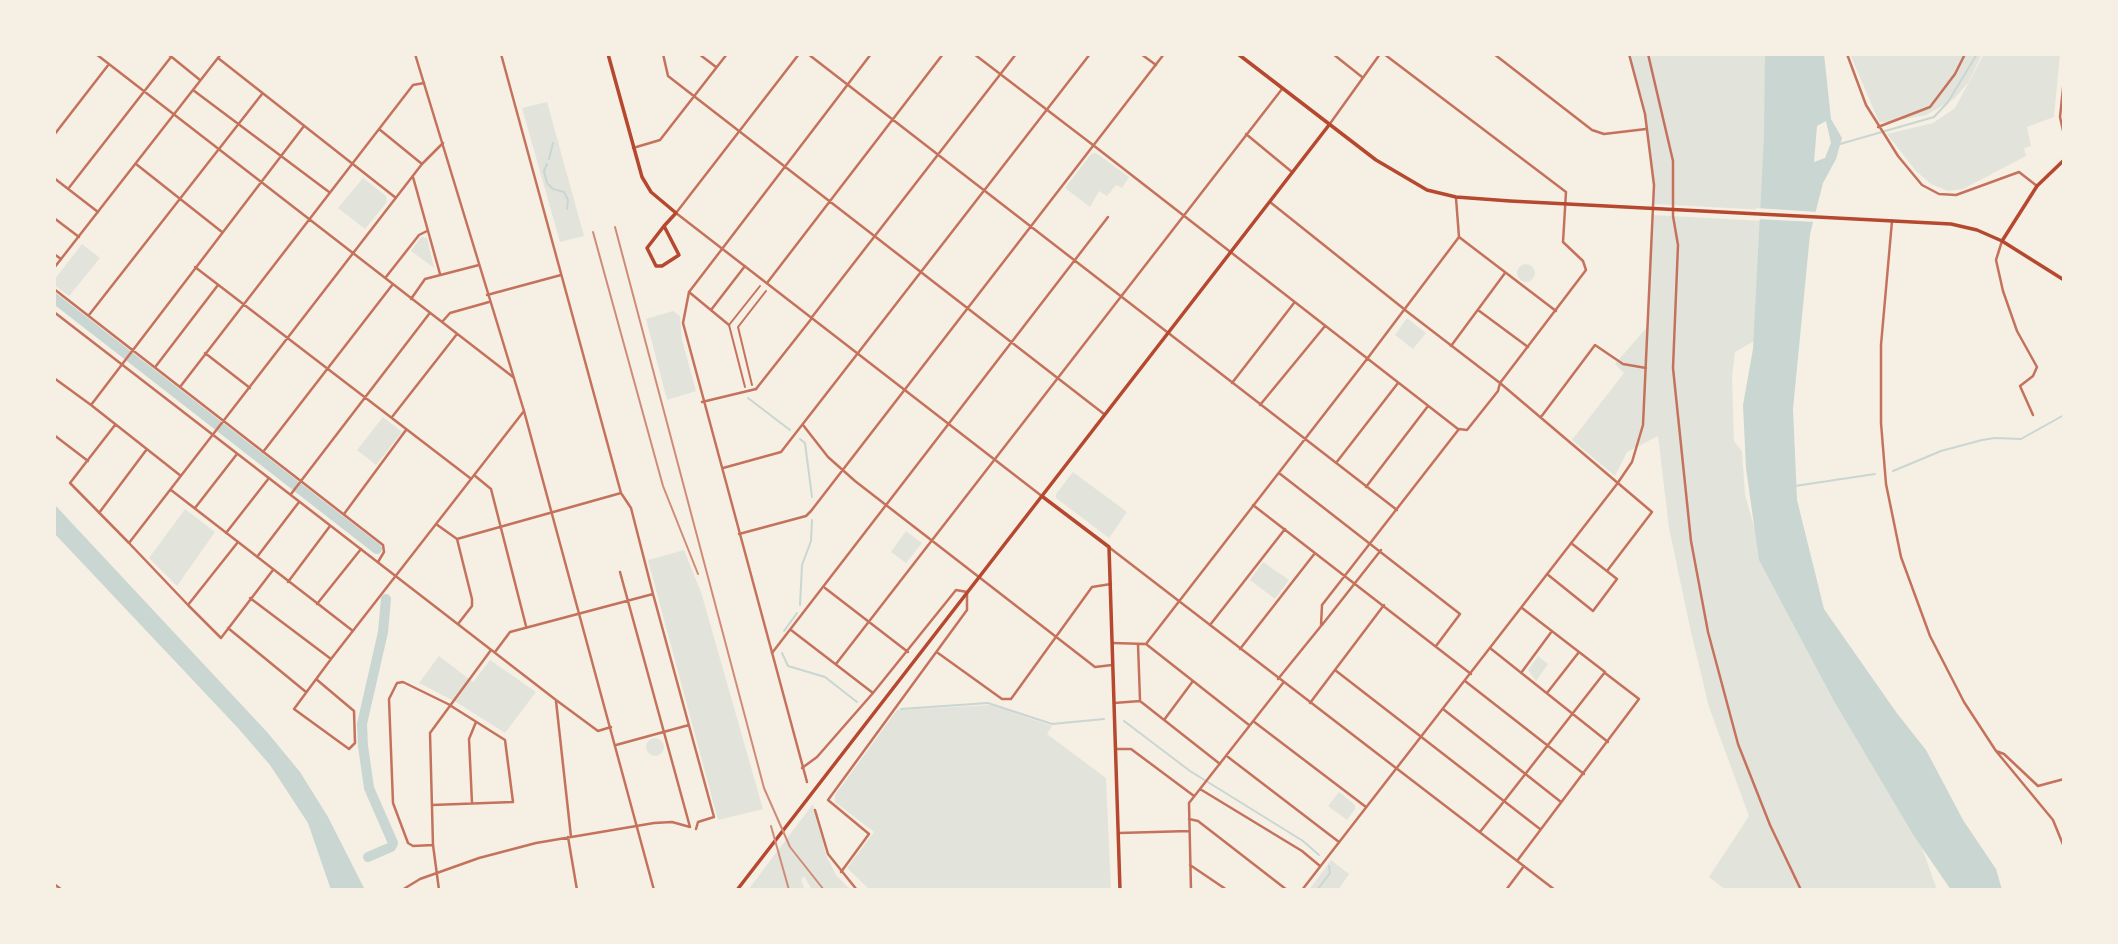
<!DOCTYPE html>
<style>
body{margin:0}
#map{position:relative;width:2118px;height:944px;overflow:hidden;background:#f6efe4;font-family:Karla,sans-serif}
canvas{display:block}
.frame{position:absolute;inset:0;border:56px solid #f6efe4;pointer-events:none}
</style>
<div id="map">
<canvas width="2118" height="944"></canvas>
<div class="frame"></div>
</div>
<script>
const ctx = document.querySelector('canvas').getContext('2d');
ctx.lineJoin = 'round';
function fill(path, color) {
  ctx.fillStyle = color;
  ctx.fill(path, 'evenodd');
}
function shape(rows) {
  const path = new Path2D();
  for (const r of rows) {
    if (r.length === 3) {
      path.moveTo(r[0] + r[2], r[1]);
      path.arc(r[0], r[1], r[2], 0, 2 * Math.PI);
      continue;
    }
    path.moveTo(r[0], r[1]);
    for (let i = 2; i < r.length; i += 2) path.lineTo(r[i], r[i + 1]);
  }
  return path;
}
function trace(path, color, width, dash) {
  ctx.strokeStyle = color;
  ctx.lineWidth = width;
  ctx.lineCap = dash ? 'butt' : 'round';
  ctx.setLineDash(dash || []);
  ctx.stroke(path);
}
fill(shape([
 [1629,54,1771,54,1765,210,1653,204,1654,185,1645,114],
 [1850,54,1982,54,1968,83,1954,99,1926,115,1889,122,1879,122],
 [1984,54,2060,54,2054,117,2027,127,2031,146,2024,148,2026,156,1963,189,1948,191,1931,184,1916,171,1887,134,1933,123,1955,108],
 [547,102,584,236,560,242,522,108],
 [1096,153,1129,177,1122,188,1116,185,1107,196,1099,191,1090,207,1065,188,1091,154],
 [363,178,386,196,387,202,365,229,338,208],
 [1652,215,1764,221,1756,340,1735,352,1732,377,1734,441,1742,451,1745,495,1761,551,1918,836,1937,890,1726,890,1709,877,1749,816,1709,707,1691,632,1669,528,1658,436,1627,452,1615,476,1572,440,1624,373,1615,364,1647,327],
 [421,237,427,238,434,268,411,251],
 [82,244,100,258,69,296,54,285,54,280],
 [1526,273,9],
 [673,311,680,316,682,340,696,391,667,400,646,319],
 [1407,318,1426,333,1413,349,1395,335],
 [383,417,402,432,376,465,357,450],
 [1073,472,1127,512,1109,538,1056,498,1056,494],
 [185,509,215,532,177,586,149,558],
 [906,531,922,543,906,563,891,552],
 [684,550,701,592,763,809,718,820,648,560],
 [1263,562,1289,580,1275,599,1250,580],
 [439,656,473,682,490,660,536,692,505,733,456,702,419,683],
 [1538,656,1548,664,1536,681,1528,670],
 [992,705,1052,726,1047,734,1106,778,1111,890,870,890,847,868,874,832,835,802,835,795,897,710],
 [655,747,9],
 [1339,792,1355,805,1355,809,1347,820,1328,806],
 [813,804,826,855,836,875,851,890,812,890,804,876,801,880,805,890,748,890],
 [1331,860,1349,874,1338,890,1309,890]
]), '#e2e4dc');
fill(shape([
 [1765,54,1824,54,1831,119,1842,138,1836,159,1823,183,1810,234,1793,409,1797,500,1824,609,1896,712,1926,750,1963,820,1996,869,2002,890,1951,890,1914,836,1834,701,1759,560,1746,468,1743,405,1753,349,1764,136],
 [1826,121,1831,143,1825,158,1814,162,1817,126],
 [54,504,267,732,300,772,328,817,365,890,331,890,308,823,270,765,238,728,54,533]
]), '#c9d6d2');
fill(shape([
 [1756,208,1818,212,1816,222,1755,219]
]), '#f6efe4');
trace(shape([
 [1840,144,1934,117,1948,102,1977,54],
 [549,159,553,143],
 [547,164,544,171,547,183,553,189,564,192,568,200,567,209],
 [748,398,790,430],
 [800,439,805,443,812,497],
 [1893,471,1941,451,1982,440,1995,438,2021,439,2064,415],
 [1795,486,1875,474],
 [800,605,802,565,811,541,812,520],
 [784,631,797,613],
 [782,653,788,666,825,677,857,702],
 [901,709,988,703,1052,724,1104,719],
 [1124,721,1190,771,1303,841,1319,855],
 [1317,890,1330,873,1329,866]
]), '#c9d6d2', 2);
trace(shape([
 [54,298,377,549],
 [368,857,391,847,393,843,369,788,363,746,362,724,383,632,386,599]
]), '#c9d6d2', 10);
trace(shape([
 [752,385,738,327,766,291],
 [745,387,729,325,760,286]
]), '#c5725c', 2);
trace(shape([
 [96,54,513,377],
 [168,54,200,80],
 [663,54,668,76,1104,414],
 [699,54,716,67],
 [808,54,1397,510],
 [1333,54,1362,77],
 [1494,54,1592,130,1604,134,1646,129],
 [1648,54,1673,161,1673,216,1678,245,1673,368,1691,541,1708,632,1738,744,1770,825,1801,890],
 [1847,54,1866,105,1898,156,1922,185,1939,194,1956,195,2019,172,2037,186],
 [218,58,396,198],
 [2064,79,2060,117,2064,135],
 [193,90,329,192],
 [1329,125,1380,54],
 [1878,127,1930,107,1955,74,1965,54],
 [379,129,422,164],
 [1246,134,1292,172],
 [54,135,109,64],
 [1093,145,1458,429],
 [633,148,660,140,727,54],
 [136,164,222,232],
 [413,177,440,274],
 [54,178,98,212],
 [68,189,171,57],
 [54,218,79,237],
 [1892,221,1881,345,1881,423,1886,484,1901,557,1930,636,1964,702,1996,751,2053,820,2064,847],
 [1459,237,1556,311],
 [2002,241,1996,260,2003,291,2017,331,2037,367,2033,376,2020,386,2033,415],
 [722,249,871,54],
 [54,254,61,259],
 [195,267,470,478],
 [386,277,419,235,427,231],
 [767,283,943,54],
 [54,289,383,545,384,552,378,562],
 [689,292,729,325],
 [487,295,561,275],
 [411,299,425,279,479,265],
 [711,310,745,266],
 [1405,310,1500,383,1652,512,1607,571],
 [1478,310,1528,347],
 [89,315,262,94],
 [812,317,1016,54],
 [442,322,450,313,489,302],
 [1451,346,1505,273],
 [205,353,250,388],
 [858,353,1090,54],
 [156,366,218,285],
 [54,378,91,405],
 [1232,383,1294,303],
 [180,387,413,85,424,83],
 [702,402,756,389],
 [1260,405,1325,326],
 [392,417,457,334],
 [1541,417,1595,345,1623,364,1646,368],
 [115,425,70,483,129,543,422,164,443,143],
 [803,425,828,457,855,481,1095,667,1112,665],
 [54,435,88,461],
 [263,452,393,284],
 [1336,463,1398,383],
 [1279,473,1460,614,1436,646],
 [474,475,491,489,526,626],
 [181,476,91,405,304,126],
 [1366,487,1428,406],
 [171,490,353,631],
 [291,494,429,314],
 [1253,505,1471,674],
 [195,508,237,454],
 [99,513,147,449],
 [344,514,406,430],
 [436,524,457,539,472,599,472,606,458,624],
 [226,533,269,478],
 [739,534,806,516,811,511,1164,54],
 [457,539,621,493],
 [238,542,188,605,221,638,273,570],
 [129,543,188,605],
 [257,557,299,502],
 [1547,574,1593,611,1617,579,1571,543],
 [288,582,330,526],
 [825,588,908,652],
 [653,594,714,817,698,822,696,829],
 [250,598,331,659],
 [317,604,361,549],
 [1210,625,1285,529],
 [1322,625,1381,550],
 [228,628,306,692],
 [791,630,873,693],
 [1113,643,1146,644,1249,725],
 [1138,644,1140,700],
 [1146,644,1367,359],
 [1490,648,1608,742],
 [1240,649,1315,553],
 [495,652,510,632,653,594,631,508,621,493,501,54],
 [772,653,1108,217],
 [938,653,1002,699,1011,699,1092,587,1111,584],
 [836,664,1282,89],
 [1335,670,1540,829],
 [1521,673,1552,631],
 [316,679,354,711,355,743,349,749,294,709,331,659,524,411],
 [1278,679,1321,626,1322,605,1459,429,1467,430,1498,391,1500,383,1586,270,1583,261,1563,242,1566,192,1384,54],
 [1465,681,1584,774],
 [1547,693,1579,652],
 [556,701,571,837],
 [1114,703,1140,701,1220,764],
 [1310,703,1384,605],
 [1443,709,1561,802],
 [1164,720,1193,681],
 [1253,721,1366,807],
 [616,745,689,725],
 [1116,749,1131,749,1194,796],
 [1996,751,2004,754,2038,786,2064,779],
 [1228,757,1339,842],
 [802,768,817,757,873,693,956,590,967,592,967,610,828,800,869,834,841,872],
 [1396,768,1555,890],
 [1200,789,1302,851,1320,866],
 [472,803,469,739,476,722],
 [432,805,513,802,505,740,448,704,403,682,397,683,389,699,393,803,408,843,413,846,433,845],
 [1189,819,1198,821,1287,890],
 [1480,832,1605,672,1522,608],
 [1119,833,1189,831],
 [568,837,577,890],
 [1517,861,1639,699,1605,673],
 [1190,865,1227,890],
 [54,884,62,890],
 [402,890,420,879,479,858,536,843,654,823,672,822,690,827,620,572],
 [439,890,433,845,430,733,491,650],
 [1191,890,1189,803,1283,683],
 [1506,890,1524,866]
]), '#c5725c', 2.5);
trace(shape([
 [415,54,524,411,654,890],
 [799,54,676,213,1043,497],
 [974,54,1093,145],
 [1141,54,1156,65],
 [1270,202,1404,309],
 [722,249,689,292,683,323,807,782],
 [54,268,221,54],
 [54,312,556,700,598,731,611,727],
 [1367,359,1459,237,1456,198],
 [756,389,812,318],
 [723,468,781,452,858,353],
 [1110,548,1396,768],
 [815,810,828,854,857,890],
 [1302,890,1617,484,1632,462,1643,425,1654,185,1645,114,1629,54]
]), '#c5725c', 2.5);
trace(shape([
 [608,54,642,177,651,192,676,213,664,226,647,248,656,266,662,266,679,255,664,226],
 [2002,241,2037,186,2064,160],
 [1043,497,1109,547,1120,890]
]), '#b5482f', 3.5);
trace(shape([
 [1238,54,1376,160,1427,190,1456,197,1510,201,1951,224,1977,230,2002,241,2064,280],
 [737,890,1329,125]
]), '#b5482f', 3.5);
trace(shape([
 [615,227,764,788,790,847,824,890],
 [593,232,663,486,698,574],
 [771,826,789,890]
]), '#cf8b77', 2);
</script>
